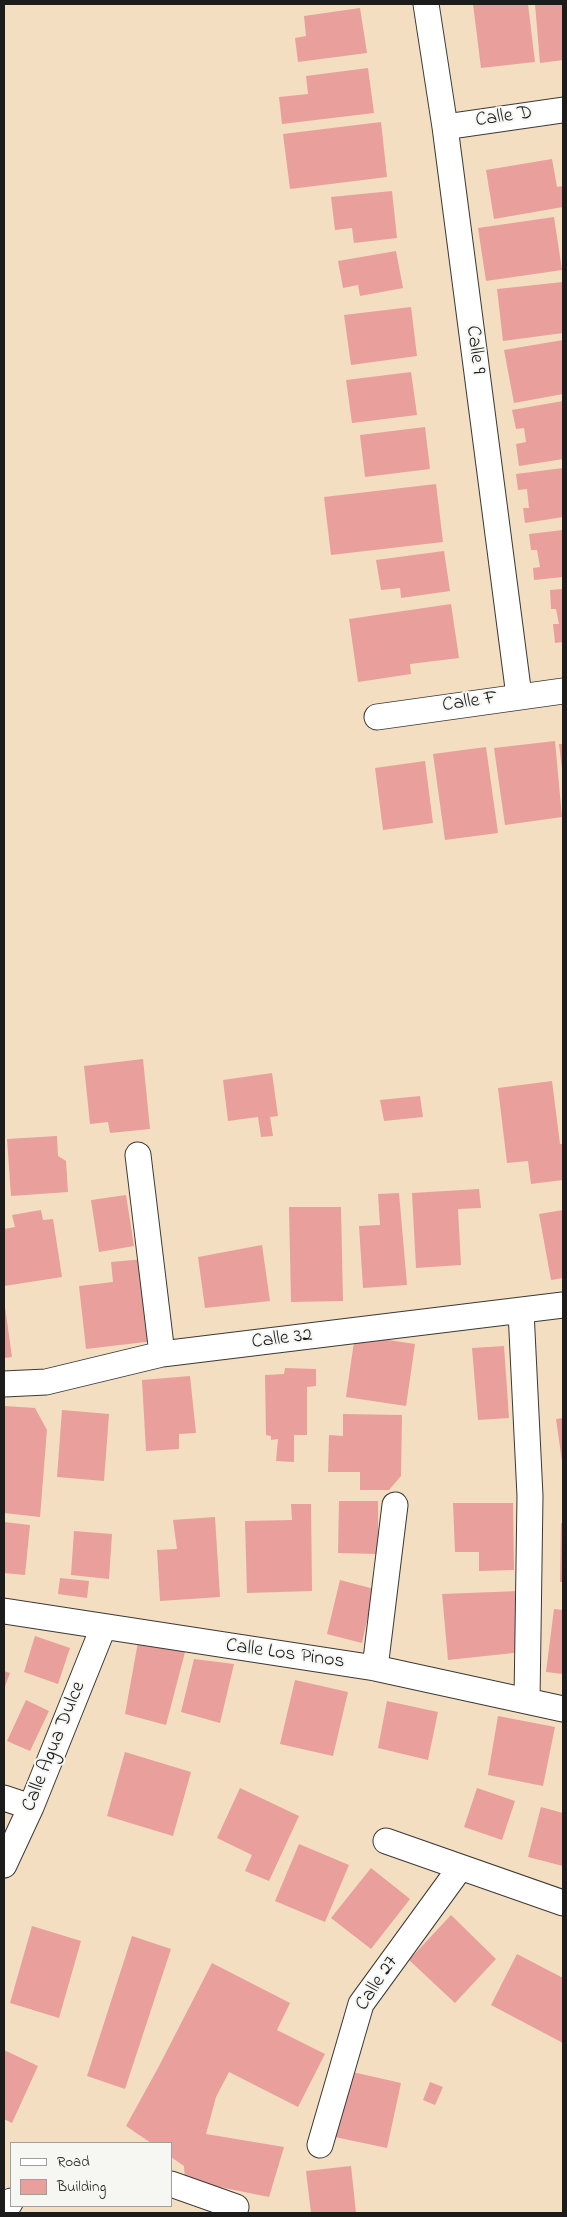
<!DOCTYPE html>
<style>
body{margin:0}
#map{position:relative;width:567px;height:2217px;overflow:hidden;background:#f3dec1;font-family:"Indie Flower",sans-serif}
canvas{display:block}
.frame{position:absolute;inset:0;border:5px solid #1c1c1c;pointer-events:none}
.legend{position:absolute;left:10px;top:2142px;width:162px;height:65px;box-sizing:border-box;background:#f6f6f2;border:1px solid #9f9f9c;margin:0;padding:6px 9px;list-style:none;font-size:15px;color:#1c1c1c}
.legend li{display:flex;align-items:center;gap:10px;height:25px}
.legend b{width:25px;border:1px solid #9f9f9c}
</style>
<div id="map">
<canvas width="567" height="2217"></canvas>
<div class="frame"></div>
<ul class="legend">
<li><b style="height:6px;background:#fff"></b>Road</li>
<li><b style="height:14px;background:#e99f9b"></b>Building</li>
</ul>
</div>
<script>
const ctx = document.querySelector('canvas').getContext('2d');
ctx.lineJoin = 'round';
function fill(path, color) {
  ctx.fillStyle = color;
  ctx.fill(path, 'evenodd');
}
function shape(rows) {
  const path = new Path2D();
  for (const r of rows) {
    path.moveTo(r[0], r[1]);
    for (let i = 2; i < r.length; i += 2) path.lineTo(r[i], r[i + 1]);
  }
  return path;
}
function trace(path, color, width, dash) {
  ctx.strokeStyle = color;
  ctx.lineWidth = width;
  ctx.lineCap = dash ? 'butt' : 'round';
  ctx.setLineDash(dash || []);
  ctx.stroke(path);
}
function label(font, color, halo, rows, align = 'center') {
  ctx.font = font + ' "Indie Flower",sans-serif';
  ctx.lineWidth = 4;
  ctx.setLineDash([]);
  ctx.textBaseline = 'middle';
  ctx.strokeStyle = halo;
  ctx.fillStyle = color;
  for (const [text, x, y, turn = 0] of rows) {
    ctx.save();
    ctx.translate(x, y);
    ctx.rotate((+turn || 0) * Math.PI / 180);
    ctx.textAlign = isNaN(turn) ? turn : align;
    if (halo) ctx.strokeText(text, 0, 0);
    ctx.fillText(text, 0, 0);
    ctx.restore();
  }
}
fill(shape([
 [473,4,528,4,535,62,481,68],
 [535,4,563,4,563,60,540,63],
 [360,8,367,53,298,62,295,38,306,36,304,16],
 [368,68,374,113,282,124,279,97,308,94,306,76],
 [381,122,387,177,290,189,283,134],
 [552,159,557,187,563,186,563,207,494,219,486,170],
 [392,191,397,238,354,243,352,228,335,230,331,197],
 [554,217,562,270,486,281,478,228],
 [396,251,403,288,360,296,358,285,343,288,338,261],
 [563,282,563,333,503,341,497,289],
 [411,307,417,356,351,365,344,315],
 [563,340,563,394,514,403,504,350],
 [411,372,417,415,352,423,346,380],
 [563,401,563,459,519,466,516,444,526,442,524,428,516,429,512,410],
 [425,427,430,469,365,477,360,435],
 [563,468,563,517,525,523,523,508,529,508,527,489,518,490,516,474],
 [436,484,443,542,331,555,324,497],
 [563,530,563,577,534,580,533,568,540,567,537,550,531,550,529,534],
 [444,551,450,591,401,598,400,588,381,590,376,560],
 [563,589,563,642,555,643,553,624,559,624,556,609,551,609,550,590],
 [451,604,459,658,410,664,411,674,358,682,349,619],
 [555,741,562,817,505,825,494,748],
 [559,744,563,744,563,769,562,769],
 [486,747,498,833,445,840,433,754],
 [425,761,433,823,383,830,375,768],
 [143,1059,150,1129,110,1133,108,1122,90,1124,84,1066],
 [272,1073,278,1116,270,1117,273,1136,261,1137,258,1117,228,1121,223,1080],
 [552,1081,560,1144,563,1144,563,1180,531,1184,528,1161,507,1163,498,1088],
 [420,1096,423,1117,384,1121,380,1100],
 [57,1136,58,1156,66,1161,68,1192,11,1196,7,1139],
 [479,1189,481,1208,458,1209,461,1265,416,1268,412,1193],
 [399,1193,407,1285,363,1288,359,1226,380,1225,378,1194],
 [126,1195,134,1246,99,1252,91,1200],
 [289,1207,341,1207,343,1301,291,1302],
 [41,1210,43,1220,53,1219,62,1277,4,1286,4,1229,15,1227,12,1215],
 [563,1210,563,1278,551,1280,539,1214],
 [262,1245,270,1301,205,1308,198,1257],
 [144,1259,154,1341,86,1349,79,1286,113,1282,111,1262],
 [4,1300,12,1357,4,1358],
 [355,1335,415,1344,406,1406,346,1397],
 [504,1346,509,1418,478,1420,472,1348],
 [285,1368,316,1369,316,1386,307,1387,307,1435,294,1435,294,1462,276,1461,278,1439,271,1440,271,1436,266,1435,265,1375,284,1374],
 [190,1376,196,1433,179,1434,179,1449,146,1451,142,1380],
 [4,1406,35,1408,47,1430,40,1517,4,1513],
 [62,1410,109,1414,104,1481,57,1477],
 [343,1414,402,1415,401,1476,389,1490,360,1490,360,1472,328,1472,329,1435,343,1436],
 [563,1418,563,1461,562,1461,556,1419],
 [339,1501,378,1501,378,1554,338,1553],
 [453,1503,513,1503,514,1570,479,1571,479,1552,455,1552],
 [291,1504,311,1504,312,1591,247,1593,245,1521,292,1520],
 [215,1517,220,1597,160,1601,157,1550,177,1549,173,1520],
 [4,1522,30,1525,25,1575,4,1573],
 [561,1523,563,1523,563,1582,560,1582],
 [74,1531,112,1534,109,1579,71,1575],
 [60,1578,89,1581,87,1598,58,1594],
 [340,1580,374,1589,362,1643,327,1634],
 [519,1591,523,1652,448,1660,442,1594],
 [554,1609,563,1610,563,1674,546,1672],
 [35,1636,70,1648,58,1684,24,1672],
 [138,1642,185,1652,166,1725,125,1714],
 [194,1659,234,1664,220,1723,181,1712],
 [4,1671,10,1673,4,1689],
 [295,1680,348,1692,333,1756,280,1744],
 [26,1700,49,1711,30,1751,7,1741],
 [387,1701,438,1712,428,1760,378,1748],
 [498,1716,555,1727,543,1786,488,1775],
 [125,1752,191,1772,173,1836,107,1816],
 [240,1788,299,1816,269,1881,245,1871,252,1855,217,1838],
 [477,1788,515,1801,502,1840,464,1827],
 [541,1807,563,1813,563,1866,528,1857],
 [299,1844,349,1865,325,1922,275,1901],
 [371,1868,410,1899,371,1949,331,1918],
 [451,1915,496,1959,455,2003,409,1960],
 [32,1926,81,1941,59,2018,10,2003],
 [132,1936,171,1949,125,2089,87,2076],
 [517,1954,563,1978,563,2043,491,2005],
 [212,1963,290,2003,277,2030,325,2054,298,2107,229,2072,216,2097,206,2134,284,2147,269,2197,185,2180,184,2166,171,2157,171,2143,151,2143,126,2126,158,2068],
 [4,2050,38,2066,12,2123,4,2119],
 [348,2071,401,2083,387,2148,335,2137],
 [430,2082,443,2087,435,2105,423,2100],
 [351,2166,356,2213,311,2213,306,2171]
]), '#e99f9b');
const street = shape([
 [426,4,445,127,519,696],
 [445,127,563,110],
 [377,717,563,691],
 [138,1155,162,1354],
 [521,1311,530,1496,527,1700],
 [4,1384,46,1382,162,1354,563,1305],
 [4,1611,375,1668,563,1709],
 [375,1668,395,1505],
 [4,1798,31,1807],
 [386,1841,563,1903],
 [4,1865,31,1807,103,1628],
 [320,2145,361,2004,460,1868],
 [171,2184,236,2207],
 [4,2213,11,2201]
]);
trace(street, '#3c3935', 27);
trace(street, '#fff', 25);
label('20px', '#1c1c1c', '#f6f6f2', [
 ["Calle D",504,118,-8],
 ["Calle 9",474,350,83],
 ["Calle F",470,703,-8],
 ["Calle 32",282,1340,-7],
 ["Calle Los Pinos",285,1655,8],
 ["Calle Agua Dulce",55,1747,-68],
 ["Calle 27",378,1984,-57]
]);
</script>
